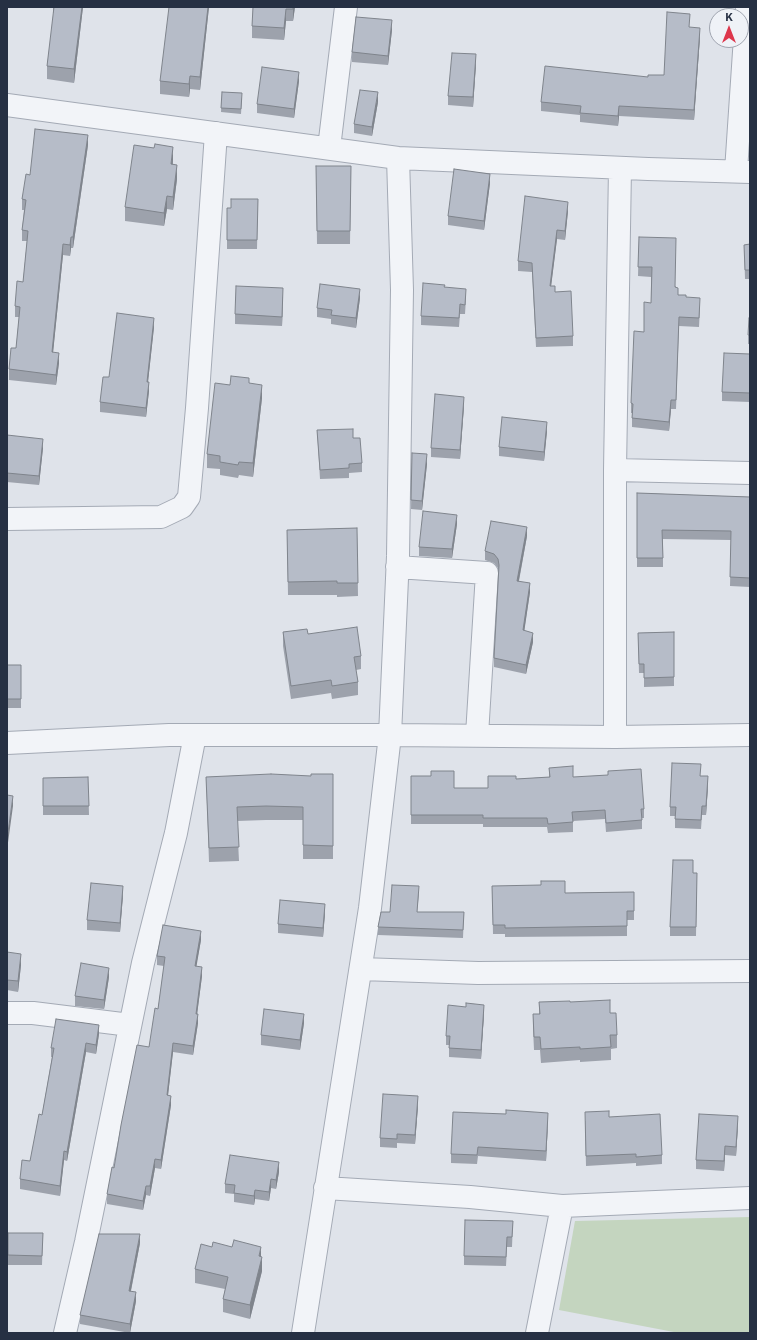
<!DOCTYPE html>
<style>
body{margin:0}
#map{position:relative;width:757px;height:1340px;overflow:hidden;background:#dfe3ea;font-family:"IBM Plex Sans",sans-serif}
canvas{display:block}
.frame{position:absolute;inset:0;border:8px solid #263043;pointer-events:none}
.north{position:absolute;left:709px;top:8px;width:40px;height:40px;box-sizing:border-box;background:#eff2f7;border:1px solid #9fa4af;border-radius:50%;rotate:0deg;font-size:11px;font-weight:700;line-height:16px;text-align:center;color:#263043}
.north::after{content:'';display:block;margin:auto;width:14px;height:18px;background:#dd364c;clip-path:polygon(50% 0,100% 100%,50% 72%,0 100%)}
</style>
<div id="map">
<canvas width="757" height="1340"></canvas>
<div class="frame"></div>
<div class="north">K</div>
</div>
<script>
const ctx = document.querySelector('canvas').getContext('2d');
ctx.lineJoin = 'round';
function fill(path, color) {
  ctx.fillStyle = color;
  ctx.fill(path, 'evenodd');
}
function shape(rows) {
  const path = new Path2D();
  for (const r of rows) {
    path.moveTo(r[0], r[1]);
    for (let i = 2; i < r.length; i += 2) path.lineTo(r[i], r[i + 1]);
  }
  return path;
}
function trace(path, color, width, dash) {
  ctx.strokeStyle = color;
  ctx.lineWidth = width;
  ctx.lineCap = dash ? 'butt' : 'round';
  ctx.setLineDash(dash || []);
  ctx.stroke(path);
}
fill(shape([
 [750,1217,750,1333,679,1333,559,1310,575,1221]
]), '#c4d5bf');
const minor = shape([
 [7,105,398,158,648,169,750,172],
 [329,148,346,7],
 [620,168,615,470,615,737,750,735],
 [736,171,747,7],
 [615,470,750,473],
 [7,519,161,517,182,507,189,497,197,408,216,133],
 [397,567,487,573,477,735],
 [7,743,169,735,390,735,398,556,402,290,398,158],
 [361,969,478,973,750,971],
 [7,1013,33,1013,130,1025],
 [325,1188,470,1197,562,1206,750,1198],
 [65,1333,86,1242,143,963,176,833,195,735],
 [303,1333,370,908,390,735,615,737],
 [537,1333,562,1206]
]);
trace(minor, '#a4aab5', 24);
trace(minor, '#f2f4f8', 22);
fill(shape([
 [53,7,83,7,74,83,47,79,47,66,54,13,53,13],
 [209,7,200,90,190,89,189,97,160,94,160,81],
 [253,7,295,7,293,21,286,21,284,40,252,38,252,26],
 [689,27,700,37,694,120,619,116,618,126,580,122,580,115,541,111,541,102,648,77,664,75],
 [392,30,388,65,352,62,352,52],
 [476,64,473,107,448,105,448,96],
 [299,81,294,118,257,113,257,104],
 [222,92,242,98,241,114,221,112],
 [378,102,372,136,354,133,354,124],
 [88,145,73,248,71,248,70,256,63,255,53,352,59,363,56,385,9,380,9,369,16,348,19,317,15,317,15,306,23,282,27,241,22,241,22,230,24,210,22,210,22,199,30,175],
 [173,160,173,165,177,179,173,210,167,209,164,226,125,221,125,207],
 [316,166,351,166,350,244,317,244],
 [490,183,484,230,448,225,448,216],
 [258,199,257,249,227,249,227,208,231,208],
 [568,211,565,240,557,239,551,286,555,292,573,336,573,346,536,347,532,272,518,271,518,261],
 [639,237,676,287,678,295,686,297,700,307,699,327,679,326,676,409,671,409,669,431,632,427,632,413,631,413,631,403,644,332,651,303,651,277,638,276],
 [750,244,750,279,745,279,744,245],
 [445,287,466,298,465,314,460,314,459,327,421,325,421,316],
 [283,297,282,326,235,324,235,314],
 [360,298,356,328,331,324,331,319,317,317,317,308],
 [750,318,750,344,748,344,748,335],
 [154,327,148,382,149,391,146,417,100,412,100,402,109,377],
 [750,354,750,402,722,401,722,392],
 [249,383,262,398,253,477,239,475,238,478,220,475,220,469,207,468,207,454,230,385],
 [464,406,460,459,431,457,431,448],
 [317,430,353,438,362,463,362,472,349,473,349,478,320,479],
 [547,431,544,461,499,456,499,447],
 [7,435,43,448,39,485,7,482],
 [412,453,427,464,422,510,411,509],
 [637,493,750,497,750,587,730,586,731,540,663,539,663,567,637,567],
 [457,524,452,558,419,556,419,547],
 [357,528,358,596,337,597,337,595,288,595,287,530],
 [527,536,519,581,530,592,524,631,533,642,526,674,494,667,494,658,499,572,498,568,494,563,485,560,485,551],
 [283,632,308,634,361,656,361,669,356,670,358,682,358,695,332,699,331,693,291,699,283,646],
 [674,632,674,686,644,687,644,673,639,673,638,633],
 [7,665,21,665,21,708,7,708],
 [549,768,573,777,644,809,644,818,642,818,642,829,606,832,605,819,573,821,573,832,548,833,547,827,483,827,483,824,411,824,411,776,454,788,488,788,516,779,549,777],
 [333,774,333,859,303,859,303,820,266,820,237,821,239,861,209,862,206,777,311,776],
 [701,776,708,786,706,815,702,815,701,829,675,828,675,816,670,816,670,807],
 [88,777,89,815,43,815,43,778],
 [693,873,697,873,696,936,670,936,670,927],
 [492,886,565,893,634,892,634,920,627,920,627,936,505,937,505,934,493,934],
 [419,894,417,912,464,912,463,938,378,935,378,927,390,912],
 [123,895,120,932,87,930,87,920],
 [325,913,323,937,278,933,278,924],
 [201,940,196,966,202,976,197,1014,198,1023,193,1055,173,1052,168,1095,171,1105,161,1169,155,1168,150,1196,146,1195,143,1210,107,1204,107,1194,149,1047,158,1009,164,966,157,965,157,956],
 [7,952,21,965,18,992,7,990],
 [109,977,104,1009,75,1006,75,996],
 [539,1002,570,1002,610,1013,617,1035,617,1048,611,1049,611,1060,580,1062,580,1060,541,1063,540,1050,534,1050,533,1028,533,1014,539,1014],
 [484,1014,481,1059,449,1057,449,1045,446,1045,446,1036],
 [304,1023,300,1050,261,1045,261,1035],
 [99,1034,96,1054,86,1052,67,1161,64,1160,60,1196,20,1189,20,1179,30,1161,42,1115,52,1057,51,1057,51,1048],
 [418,1106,415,1144,397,1143,397,1148,380,1147,380,1138],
 [609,1117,662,1155,662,1164,636,1166,636,1163,586,1166,585,1121],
 [548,1122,546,1161,478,1156,477,1164,451,1163,451,1154],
 [738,1125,736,1156,725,1155,724,1171,696,1169,696,1160],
 [279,1172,276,1189,271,1188,269,1201,255,1199,254,1205,234,1202,234,1194,225,1193,225,1184],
 [513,1221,512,1247,507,1247,506,1266,464,1265,464,1256],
 [8,1233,43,1233,42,1265,8,1265],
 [140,1243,131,1291,136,1301,130,1333,80,1324,80,1315],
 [261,1257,262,1271,250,1319,223,1312,223,1299,225,1289,195,1283,195,1269]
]), '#9da2ac');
fill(shape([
 [82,7,83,7,74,83,74,69],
 [208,7,209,7,200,90,200,77],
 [293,7,295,7,293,21],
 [286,9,286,21,284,40,284,28],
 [392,20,392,30,388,65,388,56],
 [700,28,700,37,694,120,694,110],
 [476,54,476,64,473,107,473,97],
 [299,72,299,81,294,118,294,109],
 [190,76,190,89,189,97,189,84],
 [378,92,378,102,372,136,372,127],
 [619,106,619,116,618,126,618,116],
 [88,135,88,145,73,248,73,237],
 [173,147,173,160,171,178,171,164],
 [177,165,177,179,173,210,173,197],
 [490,174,490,183,484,230,484,221],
 [167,196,167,209,164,226,164,213],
 [568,202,568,211,565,240,565,231],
 [557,230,557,239,550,295,550,286],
 [71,237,71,248,70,256,70,245],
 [63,244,63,255,52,363,52,352],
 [283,288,283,297,282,326,282,317],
 [360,289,360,298,356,328,356,318],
 [154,318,154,327,147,391,147,382],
 [59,353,59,363,56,385,56,375],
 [149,382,149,391,146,417,146,408],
 [262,385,262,398,253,477,253,463],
 [464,397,464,406,460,459,460,450],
 [671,400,671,409,669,431,669,422],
 [547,422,547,431,544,461,544,452],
 [43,439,43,448,39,485,39,476],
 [427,454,427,464,422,510,422,501],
 [457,515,457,524,452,558,452,549],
 [527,527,527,536,517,590,517,581],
 [530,583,530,592,523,640,523,630],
 [533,633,533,642,526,674,526,665],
 [708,776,708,786,706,815,706,806],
 [13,796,13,806,7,850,7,840],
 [123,886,123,895,120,932,120,923],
 [325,904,325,913,323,937,323,928],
 [201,931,201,940,195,975,195,966],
 [21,954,21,965,18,992,18,981],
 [202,967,202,976,196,1023,196,1014],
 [109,968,109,977,104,1009,104,1000],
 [484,1005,484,1014,481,1059,481,1050],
 [198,1014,198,1023,193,1055,193,1046],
 [304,1014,304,1023,300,1050,300,1040],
 [99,1025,99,1034,96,1054,96,1045],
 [86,1043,86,1052,67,1161,67,1152],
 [173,1043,173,1052,167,1104,167,1095],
 [171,1096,171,1105,161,1169,161,1160],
 [418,1096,418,1106,415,1144,415,1135],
 [548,1113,548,1122,546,1161,546,1151],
 [738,1116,738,1125,736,1156,736,1147],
 [725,1146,725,1155,724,1171,724,1161],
 [64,1151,64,1160,60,1196,60,1186],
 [155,1159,155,1168,150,1196,150,1186],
 [279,1162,279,1172,276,1189,276,1180],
 [271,1179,271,1188,269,1201,269,1192],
 [146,1186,146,1195,143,1210,143,1201],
 [255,1190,255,1199,254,1205,254,1196],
 [140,1234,140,1243,129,1300,129,1291],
 [261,1247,261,1260,259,1256],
 [262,1257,262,1271,250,1319,250,1305],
 [136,1292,136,1301,130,1333,130,1324]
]), '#7f848c');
const building = shape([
 [54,7,82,7,74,69,47,66,54,7],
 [169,7,208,7,200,77,190,76,189,84,160,81,169,7],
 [253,7,293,7,293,9,286,9,284,28,252,26,253,7],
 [667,12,690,14,689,27,700,28,694,110,619,106,618,116,580,113,581,106,541,102,545,66,648,77,648,75,664,75,667,12],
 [356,17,392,20,388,56,352,52,356,17],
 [452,53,476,54,473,97,448,96,452,53],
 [262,67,299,72,294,109,257,104,262,67],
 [360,90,378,92,372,127,354,124,360,90],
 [222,92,242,93,241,109,221,108,222,92],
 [35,129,88,135,73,237,71,237,70,245,63,244,52,352,59,353,56,375,9,369,11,348,16,348,20,307,15,306,17,281,23,282,28,231,22,230,26,200,22,199,26,174,30,175,35,129],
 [155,144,173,147,171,164,177,165,173,197,167,196,164,213,125,207,134,145,154,148,155,144],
 [316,166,351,166,350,231,317,231,316,166],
 [454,169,490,174,484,221,448,216,454,169],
 [525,196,568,202,565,231,557,230,550,286,555,286,555,292,571,291,573,336,536,338,532,263,518,261,525,196],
 [231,199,258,199,257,240,227,240,227,208,231,208,231,199],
 [639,237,676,238,675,287,678,288,678,295,686,295,686,297,700,298,699,318,679,317,676,400,671,400,669,422,632,418,633,404,631,403,634,331,644,332,644,302,651,303,652,267,638,267,639,237],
 [750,244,750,270,745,270,744,245,750,244],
 [423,283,445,285,444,287,466,289,465,305,460,304,459,318,421,316,423,283],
 [320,284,360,289,356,318,331,315,332,310,317,308,320,284],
 [236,286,283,288,282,317,235,314,236,286],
 [117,313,154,318,147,382,149,382,146,408,100,402,103,377,109,377,117,313],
 [749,318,750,318,750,335,748,335,749,318],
 [724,353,750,354,750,393,722,392,724,353],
 [231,376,249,378,249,383,262,385,253,463,239,462,238,465,220,462,220,456,207,454,215,383,230,385,231,376],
 [435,394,464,397,460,450,431,448,435,394],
 [502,417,547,422,544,452,499,447,502,417],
 [353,429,353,438,360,438,362,463,349,464,349,468,320,470,317,430,353,429],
 [7,435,43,439,39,476,7,473,7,435],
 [412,453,427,454,422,501,411,500,412,453],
 [637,493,750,497,750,578,730,577,731,531,662,530,663,558,637,558,637,493],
 [423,511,457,515,452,549,419,547,423,511],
 [491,521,527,527,517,581,530,583,523,630,533,633,526,665,494,658,499,565,498,559,494,554,485,551,491,521],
 [357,528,358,583,337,583,337,581,288,582,287,530,357,528],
 [357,627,361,656,354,657,358,682,332,686,331,680,291,686,283,632,307,629,308,634,357,627],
 [674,632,674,677,644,678,644,664,639,664,638,633,674,632],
 [7,665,21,665,21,699,7,699,7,665],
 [672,763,701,764,700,776,708,776,706,806,702,806,701,820,675,819,676,807,670,807,672,763],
 [573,766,573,777,608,775,608,771,641,769,644,809,641,809,642,820,606,823,605,810,572,812,573,822,548,824,547,818,483,818,483,815,411,815,411,776,431,776,431,771,454,771,454,788,488,788,488,776,516,776,516,779,550,777,549,768,573,766],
 [271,774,311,776,311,774,333,774,333,846,303,845,303,807,266,806,237,807,239,847,209,848,206,777,271,774],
 [88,777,89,806,43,806,43,778,88,777],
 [7,795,13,796,7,840,7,795],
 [673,860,693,860,693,873,697,873,696,927,670,927,673,860],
 [541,881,565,881,565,893,634,892,634,911,627,911,627,926,505,928,505,925,493,925,492,886,541,885,541,881],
 [91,883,123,886,120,923,87,920,91,883],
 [392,885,419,886,417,912,464,912,463,930,378,927,381,912,390,912,392,885],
 [280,900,325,904,323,928,278,924,280,900],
 [163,925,201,931,195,966,202,967,196,1014,198,1014,193,1046,173,1043,167,1095,171,1096,161,1160,155,1159,150,1186,146,1186,143,1201,107,1194,112,1167,114,1168,121,1125,137,1045,149,1047,155,1008,158,1009,165,957,157,956,163,925],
 [7,952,21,954,18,981,7,980,7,952],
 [81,963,109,968,104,1000,75,996,81,963],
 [610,1000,610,1013,616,1013,617,1035,610,1035,611,1047,580,1049,580,1047,541,1049,540,1037,534,1037,533,1014,540,1014,539,1002,570,1001,570,1002,610,1000],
 [466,1003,484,1005,481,1050,449,1048,450,1036,446,1036,448,1005,466,1007,466,1003],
 [264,1009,304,1014,300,1040,261,1035,264,1009],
 [56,1019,99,1025,96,1045,86,1043,67,1152,64,1151,60,1186,20,1179,22,1160,30,1161,39,1114,42,1115,54,1048,51,1048,56,1019],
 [383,1094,418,1096,415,1135,397,1134,397,1139,380,1138,383,1094],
 [506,1110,548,1113,546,1151,478,1147,477,1155,451,1154,453,1112,506,1114,506,1110],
 [609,1111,609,1117,660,1114,662,1155,636,1157,636,1154,586,1156,585,1112,609,1111],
 [699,1114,738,1116,736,1147,725,1146,724,1161,696,1160,699,1114],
 [230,1155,279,1162,276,1180,271,1179,269,1192,255,1190,254,1196,234,1193,235,1185,225,1184,230,1155],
 [465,1220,513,1221,512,1237,507,1237,506,1257,464,1256,465,1220],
 [8,1233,43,1233,42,1256,8,1255,8,1233],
 [99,1234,140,1234,129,1291,136,1292,130,1324,80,1315,99,1234],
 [234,1240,261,1247,259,1256,262,1257,250,1305,223,1299,228,1277,195,1269,201,1244,212,1247,213,1242,232,1247,234,1240]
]);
fill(building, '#b6bcc8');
trace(building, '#7f848c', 1);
</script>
